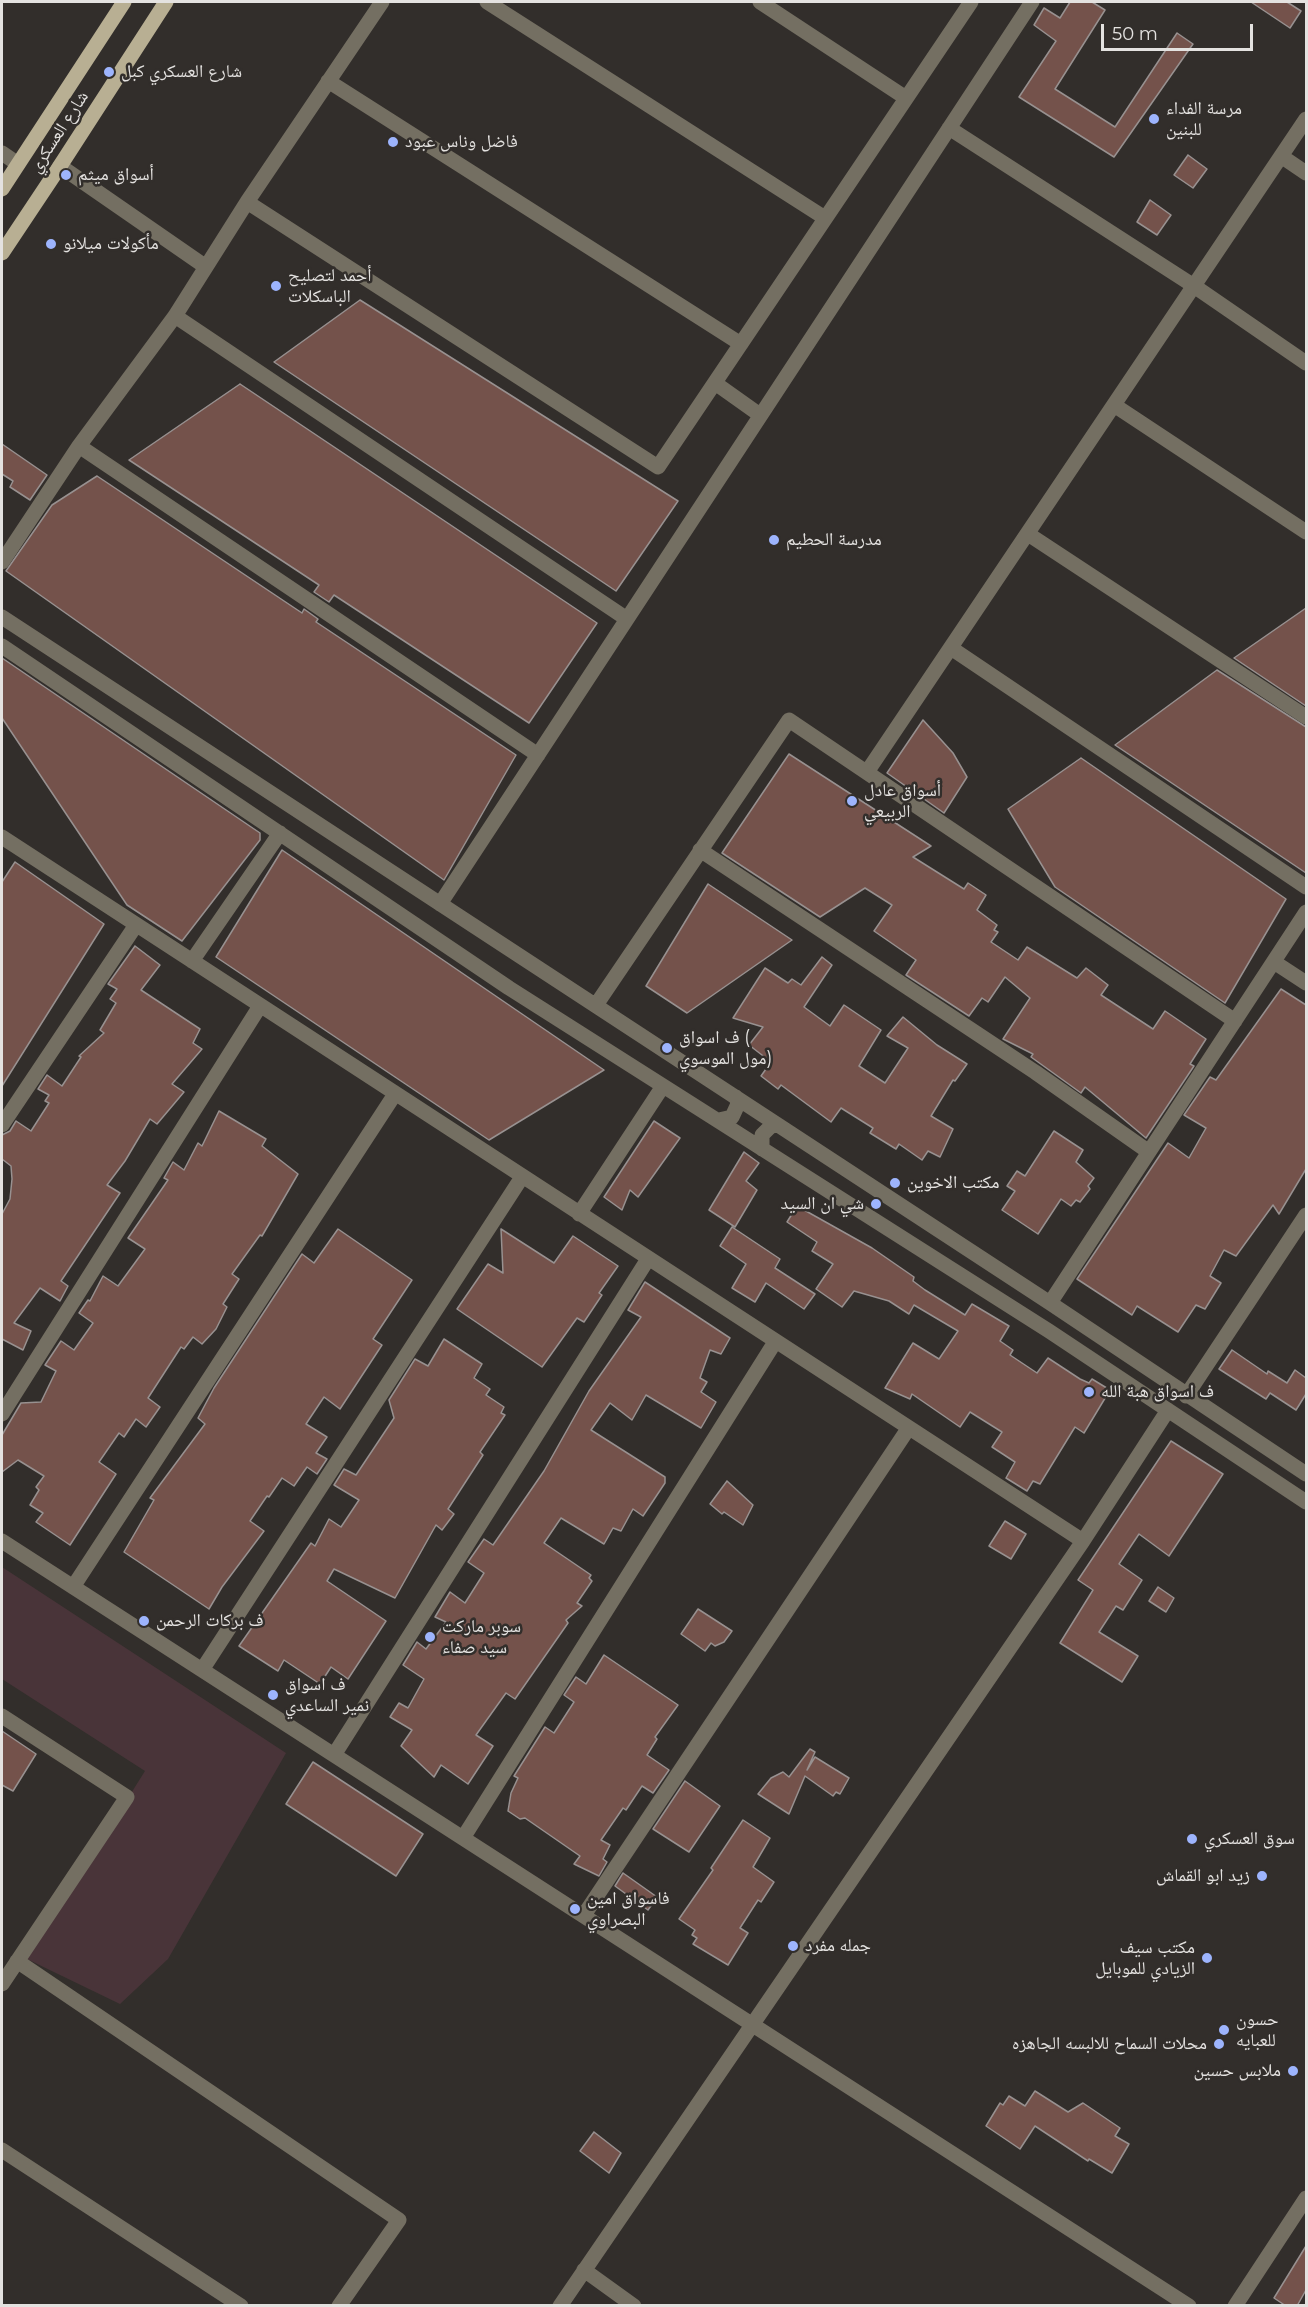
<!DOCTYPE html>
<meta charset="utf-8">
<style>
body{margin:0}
#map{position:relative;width:1308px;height:2307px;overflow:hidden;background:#322e2b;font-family:Montserrat,sans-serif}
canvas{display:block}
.frame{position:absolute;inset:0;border:3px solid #e4e2e0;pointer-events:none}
.scale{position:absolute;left:1101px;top:24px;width:152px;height:27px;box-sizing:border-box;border:3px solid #e4e2e0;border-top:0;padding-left:8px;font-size:18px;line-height:21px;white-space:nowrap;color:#e4e2e0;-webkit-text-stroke:4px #322e2b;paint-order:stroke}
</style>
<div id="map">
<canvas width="1308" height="2307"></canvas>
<div class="frame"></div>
<div class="scale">50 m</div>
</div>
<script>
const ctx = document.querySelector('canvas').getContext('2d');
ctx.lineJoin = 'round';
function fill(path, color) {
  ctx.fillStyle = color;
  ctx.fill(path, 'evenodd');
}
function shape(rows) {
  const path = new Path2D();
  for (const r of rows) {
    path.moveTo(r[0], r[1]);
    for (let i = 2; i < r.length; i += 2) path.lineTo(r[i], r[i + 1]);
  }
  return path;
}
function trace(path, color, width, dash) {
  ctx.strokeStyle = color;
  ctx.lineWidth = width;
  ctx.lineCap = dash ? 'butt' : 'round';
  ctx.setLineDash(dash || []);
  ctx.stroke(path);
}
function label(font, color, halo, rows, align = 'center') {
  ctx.font = font + ' Montserrat,"Noto Naskh Arabic",sans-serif';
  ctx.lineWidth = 5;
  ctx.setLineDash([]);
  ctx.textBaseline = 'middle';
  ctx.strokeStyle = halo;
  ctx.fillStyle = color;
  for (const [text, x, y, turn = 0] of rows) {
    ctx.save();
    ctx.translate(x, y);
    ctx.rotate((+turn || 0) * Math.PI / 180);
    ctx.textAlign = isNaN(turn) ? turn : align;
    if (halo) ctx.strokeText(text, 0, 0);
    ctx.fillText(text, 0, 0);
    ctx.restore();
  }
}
fill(shape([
 [2,1567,286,1753,168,1959,120,2004,27,1959,145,1771,2,1679]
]), '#493439');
const building = shape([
 [1070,2,1092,2,1105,10,1055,89,1115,127,1177,33,1193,44,1114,157,1019,97,1056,41,1034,25,1044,8,1060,18,1070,2],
 [1251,2,1287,2,1301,11,1290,28,1251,2],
 [1188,155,1207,169,1193,188,1174,175,1188,155],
 [1150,200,1171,215,1157,235,1137,222,1150,200],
 [360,300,678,501,616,591,274,362,360,300],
 [240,384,597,623,529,723,334,595,329,602,314,592,319,585,129,460,240,384],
 [2,444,47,475,30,500,10,487,13,481,2,474,2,444],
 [97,476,302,613,304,609,318,619,316,622,516,755,444,880,6,571,52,505,97,476],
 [1306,608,1306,706,1234,658,1306,608],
 [2,658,260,833,260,840,182,941,127,905,2,718,2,658],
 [1217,670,1306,727,1306,873,1115,745,1217,670],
 [923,720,953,753,967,777,944,813,887,773,923,720],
 [789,754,931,846,913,857,964,889,968,883,986,895,977,910,997,925,994,930,998,932,991,942,1018,960,1027,947,1077,978,1086,968,1108,985,1101,995,1153,1029,1165,1011,1206,1039,1190,1064,1194,1066,1146,1138,1085,1087,1081,1093,1031,1057,1033,1054,1003,1039,1030,998,1005,977,988,1002,982,998,969,1016,906,975,916,960,874,931,892,905,865,888,820,917,722,853,789,754],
 [1081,758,1286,899,1225,1003,1055,887,1008,809,1081,758],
 [282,850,604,1070,489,1140,216,957,282,850],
 [15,862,104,924,2,1086,2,882,15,862],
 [708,884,792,940,687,1013,646,986,708,884],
 [135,946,160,965,141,990,200,1029,193,1043,202,1049,172,1084,184,1092,157,1124,150,1119,125,1161,107,1185,120,1193,61,1281,68,1286,60,1301,40,1288,14,1323,31,1331,23,1350,2,1339,2,1214,10,1199,12,1179,11,1166,2,1159,2,1135,10,1131,16,1121,31,1131,49,1103,45,1101,49,1095,38,1089,47,1075,62,1086,81,1057,79,1056,104,1033,100,1030,116,1003,110,999,117,989,108,984,135,946],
 [822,957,832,965,804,1007,830,1026,844,1005,881,1030,859,1066,885,1083,908,1048,887,1036,903,1017,937,1045,967,1064,955,1081,953,1080,931,1116,953,1129,940,1157,928,1151,922,1160,899,1144,896,1149,870,1133,873,1128,841,1108,831,1122,781,1085,778,1089,761,1076,771,1062,749,1045,763,1027,733,1018,765,968,788,983,792,979,801,985,822,957],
 [1281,989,1306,1005,1306,1169,1279,1214,1273,1205,1236,1256,1224,1250,1210,1276,1221,1283,1205,1309,1196,1305,1178,1332,1137,1306,1132,1315,1077,1279,1168,1143,1189,1158,1206,1128,1184,1115,1210,1077,1216,1080,1281,989],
 [219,1111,266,1139,262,1146,298,1174,262,1236,260,1235,232,1274,239,1279,223,1304,227,1307,216,1329,202,1344,193,1337,184,1349,181,1347,148,1398,160,1407,146,1427,136,1419,124,1437,119,1433,99,1462,116,1474,70,1545,36,1522,43,1513,30,1505,39,1490,36,1487,44,1476,18,1460,2,1472,2,1435,21,1403,41,1402,56,1371,45,1365,61,1341,74,1350,93,1323,79,1313,88,1300,90,1301,103,1276,118,1286,145,1249,128,1238,168,1180,164,1178,173,1162,184,1170,198,1143,202,1146,219,1111],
 [654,1121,680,1138,638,1197,630,1190,622,1210,604,1197,654,1121],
 [1054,1131,1083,1150,1076,1162,1094,1178,1088,1186,1090,1189,1080,1202,1076,1200,1071,1206,1061,1199,1038,1234,1002,1210,1015,1191,1007,1186,1017,1171,1025,1176,1054,1131],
 [744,1152,759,1163,746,1181,757,1190,735,1227,709,1210,744,1152],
 [797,1206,872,1248,914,1277,913,1281,925,1290,965,1315,972,1304,1009,1326,1000,1341,1013,1350,1010,1355,1037,1373,1048,1358,1080,1379,1089,1383,1092,1379,1110,1390,1084,1433,1075,1427,1040,1484,1033,1481,1027,1491,1006,1478,1015,1462,992,1447,1002,1432,970,1412,960,1427,912,1394,910,1399,885,1388,913,1343,939,1359,958,1331,914,1305,909,1314,889,1301,854,1291,842,1307,816,1289,833,1264,812,1251,817,1242,787,1222,797,1206],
 [732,1227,780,1259,775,1268,815,1294,804,1309,766,1283,755,1302,732,1288,746,1264,720,1246,732,1227],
 [338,1229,412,1280,373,1339,382,1345,340,1409,324,1397,306,1424,327,1437,316,1453,327,1459,317,1474,307,1467,294,1486,282,1478,269,1497,267,1496,250,1521,264,1531,222,1587,209,1609,124,1552,154,1500,150,1498,205,1424,198,1418,214,1388,302,1254,314,1263,338,1229],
 [501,1229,554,1263,573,1236,618,1266,599,1293,602,1295,584,1322,577,1318,542,1367,457,1309,488,1264,503,1273,501,1229],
 [645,1282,730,1338,721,1354,710,1350,700,1378,707,1382,701,1392,716,1402,701,1428,646,1395,632,1420,610,1403,591,1430,665,1477,665,1483,643,1516,633,1509,621,1531,613,1528,604,1544,561,1518,544,1543,591,1575,589,1578,592,1581,577,1603,582,1606,566,1620,568,1623,515,1699,506,1693,476,1735,493,1746,468,1784,441,1765,434,1777,401,1746,412,1730,390,1717,399,1703,408,1708,424,1679,403,1665,417,1642,426,1649,446,1622,435,1617,450,1592,465,1603,484,1573,468,1562,484,1539,493,1545,544,1471,589,1391,641,1317,628,1310,645,1282],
 [444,1339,482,1364,474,1378,490,1389,486,1395,504,1407,501,1413,505,1415,480,1452,483,1455,448,1509,454,1514,442,1530,436,1525,395,1598,334,1569,327,1581,386,1621,348,1679,331,1667,320,1684,284,1660,278,1671,239,1646,311,1543,315,1546,329,1519,341,1527,359,1500,334,1485,344,1469,356,1475,394,1418,389,1400,415,1359,428,1366,444,1339],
 [1232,1350,1267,1374,1268,1371,1287,1383,1295,1370,1306,1378,1306,1394,1296,1410,1270,1393,1266,1399,1219,1369,1232,1350],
 [1171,1441,1223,1474,1169,1556,1139,1534,1119,1564,1142,1580,1123,1610,1116,1606,1099,1632,1138,1656,1122,1682,1060,1643,1093,1590,1078,1580,1171,1441],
 [727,1481,753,1505,743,1525,724,1512,722,1514,710,1504,727,1481],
 [1005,1521,1026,1534,1011,1559,989,1546,1005,1521],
 [1158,1587,1174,1598,1166,1612,1149,1601,1158,1587],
 [698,1609,732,1631,724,1642,715,1646,711,1643,705,1651,681,1634,698,1609],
 [604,1655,678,1705,655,1737,657,1739,647,1755,669,1770,653,1793,642,1786,626,1810,623,1808,601,1840,610,1845,603,1859,607,1862,599,1876,574,1864,580,1856,525,1818,520,1819,508,1811,511,1793,518,1778,514,1776,545,1727,554,1733,574,1702,564,1695,576,1677,586,1684,604,1655],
 [2,1731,36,1754,13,1791,2,1785,2,1731],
 [810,1749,815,1752,807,1770,815,1757,849,1778,840,1794,836,1792,833,1796,805,1776,789,1814,758,1794,771,1778,783,1772,789,1777,810,1749],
 [313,1762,423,1834,396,1876,286,1804,313,1762],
 [685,1781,720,1806,689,1852,653,1829,685,1781],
 [743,1820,770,1838,753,1867,774,1882,761,1902,758,1900,740,1928,748,1933,728,1965,693,1944,697,1938,692,1935,695,1930,679,1919,713,1870,711,1868,743,1820],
 [623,1873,657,1897,648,1910,615,1886,623,1873],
 [1035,2091,1068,2112,1083,2103,1120,2128,1115,2136,1129,2144,1112,2173,1089,2159,1088,2161,1035,2126,1020,2149,986,2126,1000,2103,1003,2105,1009,2096,1025,2106,1035,2091],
 [594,2132,621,2153,609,2173,580,2151,594,2132],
 [1306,2246,1306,2290,1297,2306,1286,2306,1274,2298,1306,2246]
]);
fill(building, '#74524b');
trace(building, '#989190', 1.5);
trace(shape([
 [487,2,825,218],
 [760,2,906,98],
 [328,81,741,344],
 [949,128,1194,286,1306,363],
 [2,153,18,164],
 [1281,156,1306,173],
 [60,166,206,267],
 [247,202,658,467,971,2],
 [175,316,627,619],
 [715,383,760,415],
 [1114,405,1306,532],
 [79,446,538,755],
 [1028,534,1306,717],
 [2,562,79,446,175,316,247,202,382,2],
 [2,617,1050,1303,1306,1474],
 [2,646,509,988,1049,1331,1306,1502],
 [951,648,1306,887],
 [867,772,1306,119],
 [2,837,1083,1541],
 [700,850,1035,1072,1149,1152],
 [440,904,1032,2],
 [192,961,280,833],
 [1274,962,1306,983],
 [596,1005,789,720,1235,1021],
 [719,1120,732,1117,738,1104,736,1097],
 [2,1125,136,925],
 [762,1149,762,1135,771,1126,778,1125],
 [579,1214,663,1086],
 [1050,1303,1306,912],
 [1186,1396,1306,1215],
 [2,1414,260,1006],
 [2,1541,1189,2306],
 [73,1587,395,1094],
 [202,1670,522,1177],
 [2,1716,127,1797,2,1984],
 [334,1755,648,1259],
 [463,1838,775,1342],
 [584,1915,908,1429],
 [17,1961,399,2220,339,2306],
 [2,2150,241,2306],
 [584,2270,634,2306],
 [560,2306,1083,1541,1168,1410],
 [1235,2306,1306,2198]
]), '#746f62', 15);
trace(shape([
 [2,189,124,2],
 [2,253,60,166,166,2]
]), '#b8af93', 15);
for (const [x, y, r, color] of [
 [109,72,6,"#9db4fd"],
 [1154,119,6,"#9db4fd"],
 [393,142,6,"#9db4fd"],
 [66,175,6,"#9db4fd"],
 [51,244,6,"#9db4fd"],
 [276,286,6,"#9db4fd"],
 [774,540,6,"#9db4fd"],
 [852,801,6,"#9db4fd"],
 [667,1048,6,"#9db4fd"],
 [895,1183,6,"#9db4fd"],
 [876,1204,6,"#9db4fd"],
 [1089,1392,6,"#9db4fd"],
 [144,1621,6,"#9db4fd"],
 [430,1637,6,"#9db4fd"],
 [273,1695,6,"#9db4fd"],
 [1192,1839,6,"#9db4fd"],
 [1262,1876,6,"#9db4fd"],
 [575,1909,6,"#9db4fd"],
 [793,1946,6,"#9db4fd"],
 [1207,1958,6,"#9db4fd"],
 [1224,2030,6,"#9db4fd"],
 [1219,2044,6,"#9db4fd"],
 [1293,2071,6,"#9db4fd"]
]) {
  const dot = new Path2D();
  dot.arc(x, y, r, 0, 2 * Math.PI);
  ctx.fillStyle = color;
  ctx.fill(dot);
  trace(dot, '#322e2b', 2);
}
label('18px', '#e4e2e0', '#322e2b', [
 ["شارع العسكري كبل",121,72],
 ["مرسة الفداء",1166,109],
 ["للبنين",1166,130],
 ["فاضل وناس عبود",405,142],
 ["أسواق ميثم",78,175],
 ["مأكولات ميلانو",63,244],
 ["أحمد لتصليح",288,276],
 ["الباسكلات",288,297],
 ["مدرسة الحطيم",786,540],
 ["أسواق عادل",864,791],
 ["الربيعي",864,812],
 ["ف اسواق (",679,1038],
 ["مول الموسوي)",679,1059],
 ["مكتب الاخوين",907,1183],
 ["شي ان السيد",864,1204,"right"],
 ["ف اسواق هبة الله",1101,1392],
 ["ف بركات الرحمن",156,1621],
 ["سوبر ماركت",442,1627],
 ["سيد صفاء",442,1648],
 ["ف اسواق",285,1685],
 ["نمير الساعدي",285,1706],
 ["سوق العسكري",1204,1839],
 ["زيد ابو القماش",1250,1876,"right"],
 ["فاسواق امين",587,1899],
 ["البصراوي",587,1920],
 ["جمله مفرد",805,1946],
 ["مكتب سيف",1195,1948,"right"],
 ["الزيادي للموبايل",1195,1969,"right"],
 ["حسون",1236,2020],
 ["للعبايه",1236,2041],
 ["محلات السماح للالبسه الجاهزه",1207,2044,"right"],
 ["ملابس حسين",1281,2071,"right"]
], 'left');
label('18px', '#e4e2e0', '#322e2b', [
 ["شارع العسكري",59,132,-57]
]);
</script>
